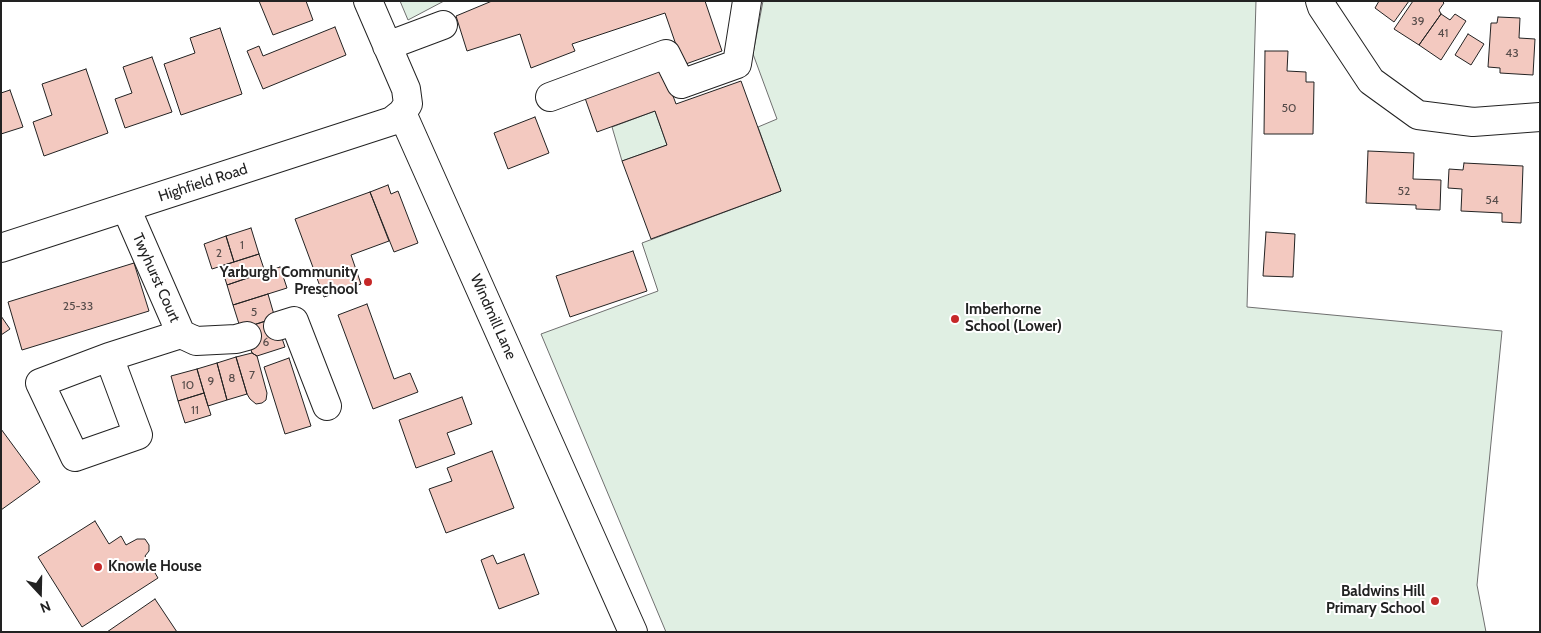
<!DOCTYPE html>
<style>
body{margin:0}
#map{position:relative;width:1541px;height:633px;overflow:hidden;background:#fff;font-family:Cabin,sans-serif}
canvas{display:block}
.frame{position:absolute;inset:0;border:2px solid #222;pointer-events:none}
.north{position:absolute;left:15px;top:568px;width:50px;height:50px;-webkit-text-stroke:4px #fff;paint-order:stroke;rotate:159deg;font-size:14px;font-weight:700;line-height:20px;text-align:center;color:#222}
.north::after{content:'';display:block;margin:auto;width:18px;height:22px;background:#222;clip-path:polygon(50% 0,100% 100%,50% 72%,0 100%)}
</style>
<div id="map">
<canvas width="1541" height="633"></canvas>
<div class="frame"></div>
<div class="north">N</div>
</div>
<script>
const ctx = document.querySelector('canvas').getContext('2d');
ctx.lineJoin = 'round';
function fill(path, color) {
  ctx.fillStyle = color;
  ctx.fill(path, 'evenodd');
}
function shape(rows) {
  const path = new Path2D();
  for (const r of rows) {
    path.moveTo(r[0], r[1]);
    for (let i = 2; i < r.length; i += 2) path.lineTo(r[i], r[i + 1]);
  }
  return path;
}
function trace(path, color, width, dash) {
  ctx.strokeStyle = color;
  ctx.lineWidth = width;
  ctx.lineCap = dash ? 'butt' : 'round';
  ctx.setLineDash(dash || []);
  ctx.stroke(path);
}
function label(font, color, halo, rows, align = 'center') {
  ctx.font = font + ' Cabin,sans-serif';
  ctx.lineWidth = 4;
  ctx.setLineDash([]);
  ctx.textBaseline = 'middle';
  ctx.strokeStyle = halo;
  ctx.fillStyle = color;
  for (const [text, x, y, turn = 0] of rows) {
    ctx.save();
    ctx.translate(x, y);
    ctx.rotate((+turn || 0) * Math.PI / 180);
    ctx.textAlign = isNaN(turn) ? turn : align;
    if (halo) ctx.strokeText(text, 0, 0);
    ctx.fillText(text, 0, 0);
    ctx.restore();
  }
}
const green = shape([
 [400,1,444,1,408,20,400,1],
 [763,1,1256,1,1247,307,1502,331,1477,585,1486,632,666,632,541,334,658,291,642,243,781,191,758,127,777,119,753,54,763,1],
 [655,111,667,145,622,161,612,127,655,111]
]);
fill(green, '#e0efe3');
trace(green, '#6f6f6f', 1);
const building = shape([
 [259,1,306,1,313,20,273,35,259,1],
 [492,1,705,1,722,51,683,65,665,13,572,44,575,51,531,68,520,34,467,51,456,16,492,1],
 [1379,1,1409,1,1394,22,1375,8,1379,1],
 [1413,1,1442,1,1444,3,1439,10,1441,14,1419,45,1394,29,1413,1],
 [1441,14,1450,20,1455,14,1466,21,1441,60,1419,45,1441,14],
 [1498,17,1520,18,1519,38,1535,39,1533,75,1500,73,1500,68,1488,67,1491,23,1497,23,1498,17],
 [335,27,346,55,263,89,247,51,259,46,263,56,335,27],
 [220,28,242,94,181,115,164,64,195,53,190,38,220,28],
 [1468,34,1484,44,1471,65,1455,55,1468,34],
 [1265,51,1288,51,1287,71,1306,72,1306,82,1314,82,1313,134,1264,134,1265,51],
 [152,57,172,112,125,128,115,99,132,93,123,67,152,57],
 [86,69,108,133,44,156,33,122,52,115,42,84,86,69],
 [663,69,676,104,741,81,781,191,651,239,622,161,667,145,655,111,597,132,585,98,663,69],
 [10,90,23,127,1,134,1,93,10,90],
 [535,117,549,153,508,169,494,133,535,117],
 [1368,151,1414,153,1413,179,1441,180,1440,210,1416,209,1416,205,1366,203,1368,151],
 [1464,163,1523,166,1521,223,1502,222,1502,213,1461,211,1462,189,1448,188,1449,169,1463,170,1464,163],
 [388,185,391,194,398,191,418,243,394,252,370,192,388,185],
 [370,192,389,241,351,255,361,284,324,297,295,219,370,192],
 [251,228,259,254,234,262,226,236,251,228],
 [1266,232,1295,234,1293,277,1263,276,1266,232],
 [226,236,234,262,212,269,204,244,226,236],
 [633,251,647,291,570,317,556,276,633,251],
 [259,254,265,272,227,285,221,266,259,254],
 [134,263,149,311,22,350,8,302,134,263],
 [280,267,287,288,233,305,227,285,280,267],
 [268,294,275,318,244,328,240,327,233,305,268,294],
 [367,304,394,379,410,373,418,392,373,409,338,315,367,304],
 [1,316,10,329,1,335,1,316],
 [275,318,285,347,257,356,252,353,244,328,275,318],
 [252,353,257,356,267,393,266,400,262,403,256,404,250,399,247,394,236,357,252,353],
 [236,357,247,394,227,400,217,363,236,357],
 [289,358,311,426,285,434,264,367,289,358],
 [217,363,227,400,208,406,197,369,217,363],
 [197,369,204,393,178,401,171,376,197,369],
 [204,393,211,415,185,423,178,401,204,393],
 [462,397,472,424,447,433,455,454,416,468,399,420,462,397],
 [1,429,40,482,1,510,1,429],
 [492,451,514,508,446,533,429,489,452,481,447,468,492,451],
 [95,521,109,544,121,536,126,545,137,539,145,539,149,545,149,551,145,556,158,578,82,627,38,557,95,521],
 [524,554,539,594,499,609,481,560,493,555,497,564,524,554],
 [155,599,177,632,107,632,155,599]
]);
fill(building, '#f3c9c0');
trace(building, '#222', 1);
const minor = shape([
 [1320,1,1322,7,1371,81,1418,115,1473,122,1540,117],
 [387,46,443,25],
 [550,97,666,54,681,84,737,64,747,1],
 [402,113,633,632],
 [1,248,392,121,402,113,408,104,406,89,368,1],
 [278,326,294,321,327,406],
 [181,334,196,341,236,339,247,336],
 [109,357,40,383,75,457,138,435,109,357,181,334,126,208]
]);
trace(minor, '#222', 30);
trace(minor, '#fff', 28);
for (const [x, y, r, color] of [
 [368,282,5,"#c62828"],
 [955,319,5,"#c62828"],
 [98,567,5,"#c62828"],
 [1435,601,5,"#c62828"]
]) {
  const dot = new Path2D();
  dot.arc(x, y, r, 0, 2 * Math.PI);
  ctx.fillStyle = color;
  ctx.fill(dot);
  trace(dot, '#fff', 2);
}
label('12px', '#564c4a', null, [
 ["39",1418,21],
 ["41",1443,33],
 ["43",1512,53],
 ["50",1289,108],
 ["52",1404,191],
 ["54",1492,200],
 ["1",242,245],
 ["2",219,253],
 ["25-33",78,306],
 ["5",254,312],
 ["6",266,342],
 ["7",252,375],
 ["8",232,378],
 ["9",211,381],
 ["10",188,385],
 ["11",195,410]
]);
label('15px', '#222', '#fff', [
 ["Highfield Road",203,183,-18],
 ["Twyhurst Court",156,278,66],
 ["Windmill Lane",493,317,66]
]);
label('bold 15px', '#222', '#fff', [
 ["Yarburgh Community",358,273],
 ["Preschool",358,290],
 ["Imberhorne",965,310,"left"],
 ["School (Lower)",965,327,"left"],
 ["Knowle House",108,567,"left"],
 ["Baldwins Hill",1425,592],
 ["Primary School",1425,609]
], 'right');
</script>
